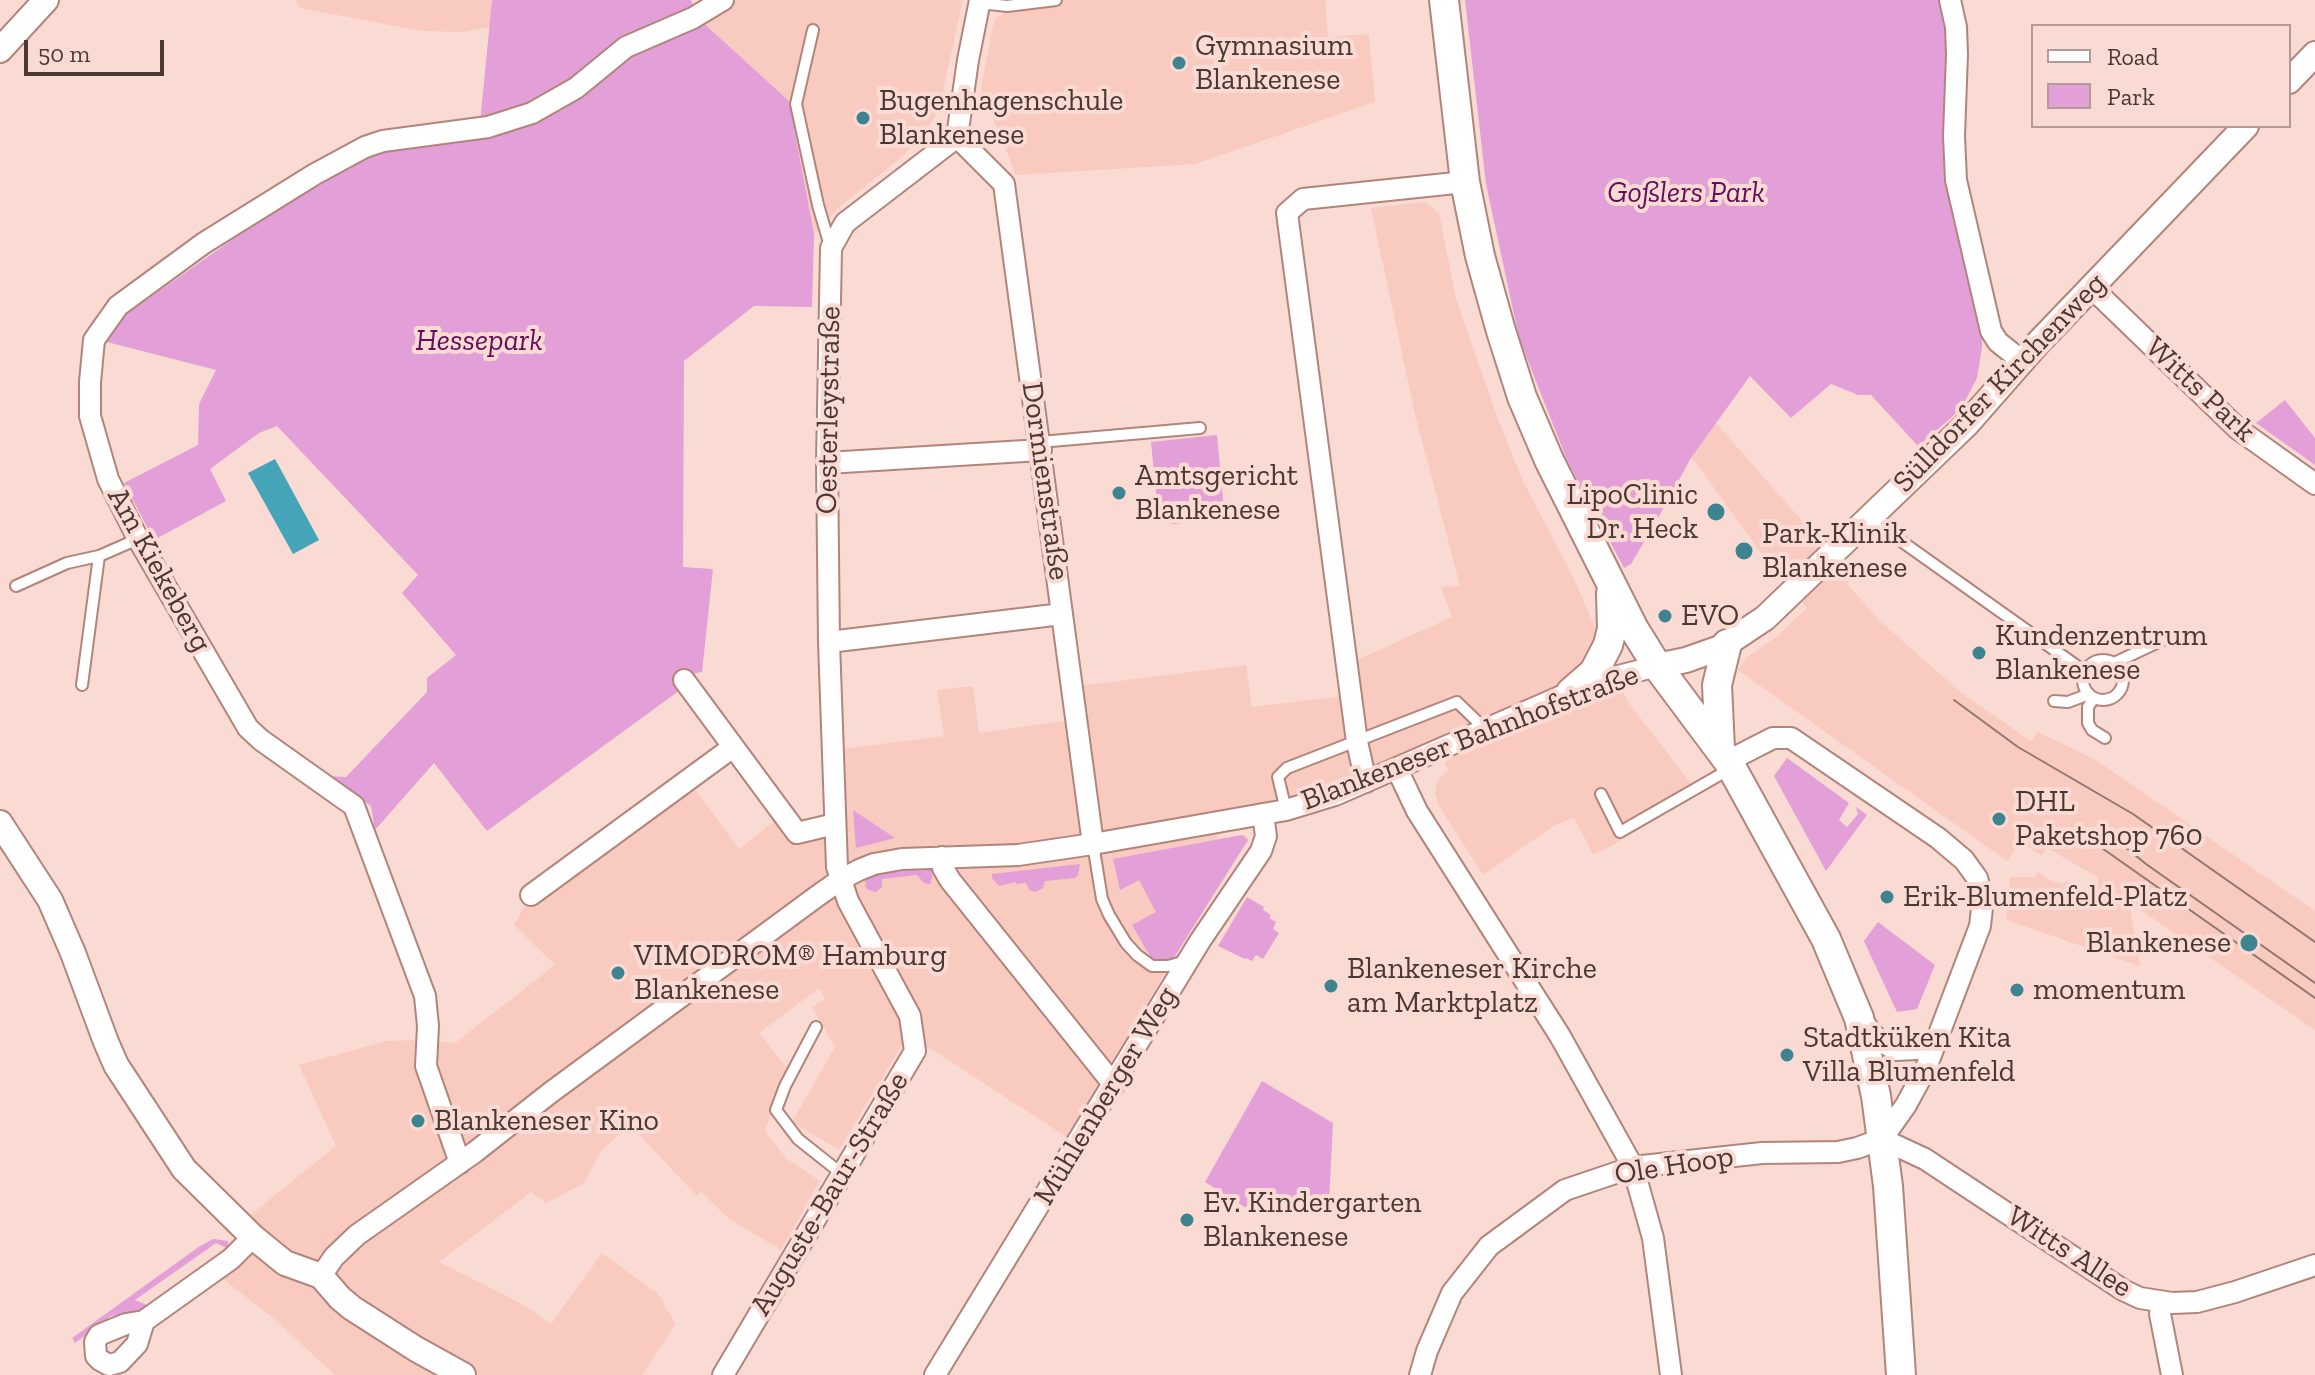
<!DOCTYPE html>
<meta charset="utf-8">
<style>
body{margin:0}
#map{position:relative;width:2315px;height:1375px;overflow:hidden;background:#f9dbd4;font-family:"Zilla Slab",serif}
canvas{display:block}
.legend{position:absolute;left:2031px;top:24px;width:260px;height:104px;box-sizing:border-box;background:#f9dbd4;border:2px solid #b39a94;margin:0;padding:10px 14px;list-style:none;font-size:24px;color:#4b3833}
.legend li{display:flex;align-items:center;gap:16px;height:40px}
.legend b{width:40px;border:2px solid #b39a94}
.scale{position:absolute;left:24px;top:40px;width:140px;height:36px;box-sizing:border-box;border:4px solid #4b3833;border-top:0;padding-left:10px;font-size:24px;line-height:28px;white-space:nowrap;color:#4b3833;-webkit-text-stroke:6px #f9dbd4;paint-order:stroke}
</style>
<div id="map">
<canvas width="2315" height="1375"></canvas>
<ul class="legend">
<li><b style="height:10px;background:#fff"></b>Road</li>
<li><b style="height:22px;background:#e39fd7"></b>Park</li>
</ul>
<div class="scale">50 m</div>
</div>
<script>
const ctx = document.querySelector('canvas').getContext('2d');
ctx.lineJoin = 'round';
function fill(path, color) {
  ctx.fillStyle = color;
  ctx.fill(path, 'evenodd');
}
function shape(rows) {
  const path = new Path2D();
  for (const r of rows) {
    if (r.length === 3) {
      path.moveTo(r[0] + r[2], r[1]);
      path.arc(r[0], r[1], r[2], 0, 2 * Math.PI);
      continue;
    }
    path.moveTo(r[0], r[1]);
    for (let i = 2; i < r.length; i += 2) path.lineTo(r[i], r[i + 1]);
  }
  return path;
}
function trace(path, color, width, dash) {
  ctx.strokeStyle = color;
  ctx.lineWidth = width;
  ctx.lineCap = dash ? 'butt' : 'round';
  ctx.setLineDash(dash || []);
  ctx.stroke(path);
}
function label(font, color, halo, rows, align = 'center') {
  ctx.font = font + ' "Zilla Slab",serif';
  ctx.lineWidth = 8;
  ctx.setLineDash([]);
  ctx.textBaseline = 'middle';
  ctx.strokeStyle = halo;
  ctx.fillStyle = color;
  for (const [text, x, y, turn = 0] of rows) {
    ctx.save();
    ctx.translate(x, y);
    ctx.rotate((+turn || 0) * Math.PI / 180);
    ctx.textAlign = isNaN(turn) ? turn : align;
    if (halo) ctx.strokeText(text, 0, 0);
    ctx.fillText(text, 0, 0);
    ctx.restore();
  }
}
fill(shape([
 [295,0,492,0,490,27,463,32,422,31,300,8],
 [733,0,963,0,939,109,929,127,902,157,839,207,814,234,789,101,698,18],
 [1004,0,1325,0,1328,37,1369,34,1375,102,1195,164,1016,175,981,89,993,25,996,18,1003,14],
 [1425,202,1439,213,1456,299,1498,419,1522,479,1573,577,1628,702,1699,794,1606,849,1593,854,1574,818,1555,825,1483,875,1439,806,1435,795,1436,785,1439,779,1448,770,1435,744,1321,789,1269,804,1216,812,1219,838,1242,835,1246,836,1248,840,1173,959,1068,1138,930,1048,902,1045,839,1150,792,1122,835,1047,812,1007,825,999,819,988,759,1033,787,1068,765,1131,787,1159,820,1181,781,1250,728,1218,701,1192,697,1196,630,1125,601,1151,584,1183,546,1203,531,1192,439,1262,524,1305,551,1324,602,1253,658,1294,676,1324,642,1375,335,1375,272,1317,223,1279,249,1216,336,1146,299,1065,387,1041,417,1040,455,1043,555,965,514,925,531,895,688,780,739,849,783,814,797,833,835,824,833,750,944,736,937,690,973,686,979,733,1076,719,1072,687,1246,665,1252,707,1335,697,1351,694,1346,662,1359,659,1452,617,1441,587,1460,586,1415,414,1371,208],
 [1716,423,1852,578,1847,584,1880,621,1964,695,2031,741,2038,732,2096,760,2315,911,2315,1030,2129,902,2140,966,2006,920,2010,877,2035,877,2038,872,2050,880,2064,884,2065,881,2094,892,2099,878,2047,848,2041,855,2020,842,2007,861,1738,670,1747,657,1776,637,1807,608,1780,579,1696,463,1691,458]
]), '#f9cac0');
fill(shape([
 [492,0,691,0,698,18,789,101,814,234,812,307,754,306,684,361,683,567,713,569,702,672,691,674,676,693,487,831,434,763,375,830,371,806,329,776,346,777,427,692,427,678,456,655,402,593,418,575,277,426,259,433,210,469,226,501,154,540,124,483,198,445,199,404,216,370,107,342,113,330,125,315,253,225,341,172,372,156,392,149,479,133],
 [1465,0,1942,0,1982,329,1982,347,1977,378,1963,405,1952,417,1918,446,1871,395,1858,395,1831,384,1791,418,1750,376,1691,458,1653,527,1631,564,1624,568,1567,460,1519,338,1486,184],
 [2285,400,2315,438,2315,465,2256,423],
 [1217,435,1225,519,1172,524,1171,512,1158,513,1151,442],
 [1787,758,1849,803,1839,820,1847,827,1858,814,1856,807,1867,815,1826,871,1774,776],
 [853,810,895,838,856,848],
 [1242,835,1248,840,1173,959,1153,961,1132,925,1156,912,1139,880,1120,890,1113,859],
 [1080,864,1078,875,1075,878,1045,881,1043,888,1035,892,1029,890,1026,883,1016,884,1015,882,999,886,992,878,992,874],
 [931,868,933,870,931,883,929,884,924,883,917,875,882,879,882,887,876,892,868,890,865,886,866,879,877,874],
 [1247,897,1264,907,1263,910,1271,915,1269,918,1276,922,1273,929,1279,933,1263,959,1256,955,1252,961,1246,958,1245,959,1218,946],
 [1878,922,1935,965,1917,1009,1897,1012,1864,941],
 [1262,1081,1333,1123,1329,1202,1272,1205,1253,1194,1246,1208,1205,1182],
 [213,1239,228,1241,229,1249,216,1243,135,1300,149,1306,136,1312,111,1316,75,1343,72,1338,200,1246]
]), '#e39fd7');
fill(shape([
 [275,459,319,540,293,554,248,473]
]), '#45a4b8');
const service = shape([
 [980,3,1007,6,1056,0],
 [813,30,796,104,818,205,830,246],
 [1040,442,1200,428],
 [1869,519,1881,530,1894,536,2084,671],
 [16,586,67,563,99,556,138,539],
 [2103,680,20],
 [2114,663,2163,640,2173,639,2183,642],
 [82,685,99,556],
 [2094,698,2088,707,2088,723,2092,730,2105,738],
 [2054,701,2068,702,2089,694],
 [1601,794,1620,832,1730,769],
 [1286,810,1278,777,1287,768,1457,702,1485,729],
 [1093,844,1102,899,1109,915,1126,943,1137,955,1152,966,1168,966,1186,961],
 [816,1027,785,1086,776,1110,798,1139,842,1174]
]);
const minor = shape([
 [1950,0,1956,27,1957,54,1954,136,1956,180,1991,331,1998,342,2022,361],
 [957,137,1004,184,1093,844],
 [2092,288,2238,429,2315,484],
 [827,463,1041,450],
 [829,642,1062,614],
 [684,680,797,833,835,824],
 [1728,761,1773,738,1791,738,1938,838,1964,860,1977,878,1983,899,1980,926,1926,1068,1906,1105,1882,1139],
 [1397,769,1417,811,1560,1036,1633,1167,1653,1238,1671,1375],
 [1366,782,1357,742,1287,213,1303,199,1465,182],
 [942,857,943,868,950,880,1114,1085],
 [531,895,733,747],
 [1862,1021,1877,1039,1896,1050,1917,1049,1939,1037],
 [1882,1139,1925,1159,2123,1290,2140,1298,2172,1303,2197,1302,2235,1292,2315,1265],
 [460,1163,426,1066,428,1026,425,996,354,806,261,740,248,728,138,539,108,479,90,416,90,382,94,340,118,306,204,243,315,174,365,147,383,141,488,127,532,113,576,88,626,47,693,18,723,0],
 [321,1276,334,1257,357,1235,475,1152,550,1093,816,897,840,880,859,870,874,864,902,859,1018,855,1093,844,1286,810,1335,795,1571,692,1599,681,1657,666],
 [2161,1303,2160,1314,2172,1375],
 [144,1321,137,1344,120,1362,109,1365,100,1360,96,1356,95,1342,99,1335,126,1324,144,1321],
 [144,1321,231,1259,253,1237],
 [723,1375,915,1051,910,1016,848,901,837,867,829,642,827,463,831,248,845,223,957,137,968,60,980,0],
 [935,1375,1200,941,1261,851,1266,836,1263,814],
 [1420,1375,1427,1351,1452,1293,1489,1246,1565,1190,1633,1167,1762,1153,1838,1152,1857,1148,1882,1139]
]);
const tertiary = shape([
 [0,50,46,0],
 [2289,81,2315,54],
 [1657,666,1686,660,1720,648,1765,618,1966,425,2038,343,2246,126],
 [0,823,50,900,73,953,106,1042,116,1065,184,1169,253,1237,285,1263,321,1276,340,1298,352,1308,416,1349,463,1375]
]);
const secondary = shape([
 [1444,0,1465,182,1480,256,1501,331,1522,397,1549,460,1634,629,1657,666,1728,761,1826,939,1859,1018,1876,1096,1888,1186,1901,1375],
 [1571,692,1594,672,1608,645,1612,629,1611,593],
 [1720,749,1717,685,1727,644]
]);
trace(service, '#b2847a', 14);
trace(minor, '#b2847a', 24);
trace(tertiary, '#b2847a', 28);
trace(secondary, '#b2847a', 32);
trace(service, '#fff', 10);
trace(minor, '#fff', 20);
trace(tertiary, '#fff', 24);
trace(secondary, '#fff', 28);
trace(shape([
 [1954,700,2018,747,2133,814,2315,942],
 [2108,833,2146,864,2315,983],
 [2099,846,2315,998]
]), '#8f7772', 2);
for (const [x, y, r, color] of [
 [1179,63,8,"#3f8391"],
 [863,118,8,"#3f8391"],
 [1119,493,8,"#3f8391"],
 [1716,512,10,"#3f8391"],
 [1744,551,10,"#3f8391"],
 [1665,616,8,"#3f8391"],
 [1979,653,8,"#3f8391"],
 [1999,819,8,"#3f8391"],
 [1887,897,8,"#3f8391"],
 [2249,943,10,"#3f8391"],
 [618,973,8,"#3f8391"],
 [1331,986,8,"#3f8391"],
 [2017,990,8,"#3f8391"],
 [1787,1055,8,"#3f8391"],
 [418,1121,8,"#3f8391"],
 [1187,1220,8,"#3f8391"]
]) {
  const dot = new Path2D();
  dot.arc(x, y, r, 0, 2 * Math.PI);
  ctx.fillStyle = color;
  ctx.fill(dot);
  trace(dot, '#f9dbd4', 3);
}
label('30px', '#4b3833', '#f9dbd4', [
 ["Gymnasium",1195,46],
 ["Blankenese",1195,80],
 ["Bugenhagenschule",879,101],
 ["Blankenese",879,135],
 ["Amtsgericht",1135,476],
 ["Blankenese",1135,510],
 ["LipoClinic",1698,495,"right"],
 ["Dr. Heck",1698,529,"right"],
 ["Park-Klinik",1762,534],
 ["Blankenese",1762,568],
 ["EVO",1681,616],
 ["Kundenzentrum",1995,636],
 ["Blankenese",1995,670],
 ["DHL",2015,802],
 ["Paketshop 760",2015,836],
 ["Erik-Blumenfeld-Platz",1903,897],
 ["Blankenese",2231,943,"right"],
 ["VIMODROM® Hamburg",634,956],
 ["Blankenese",634,990],
 ["Blankeneser Kirche",1347,969],
 ["am Marktplatz",1347,1003],
 ["momentum",2033,990],
 ["Stadtküken Kita",1803,1038],
 ["Villa Blumenfeld",1803,1072],
 ["Blankeneser Kino",434,1121],
 ["Ev. Kindergarten",1203,1203],
 ["Blankenese",1203,1237]
], 'left');
label('italic 30px', '#650d5c', '#f9dbd4', [
 ["Goßlers Park",1686,193],
 ["Hessepark",479,341]
]);
label('30px', '#4b3833', '#f9dbd4', [
 ["Sülldorfer Kirchenweg",2000,383,-46],
 ["Witts Park",2200,390,43],
 ["Oesterleystraße",829,410,-89],
 ["Dormienstraße",1045,481,82],
 ["Am Kiekeberg",159,570,61],
 ["Blankeneser Bahnhofstraße",1470,738,-21],
 ["Mühlenberger Weg",1106,1096,-59],
 ["Ole Hoop",1674,1166,-9],
 ["Auguste-Baur-Straße",830,1194,-59],
 ["Witts Allee",2069,1252,33]
]);
</script>
